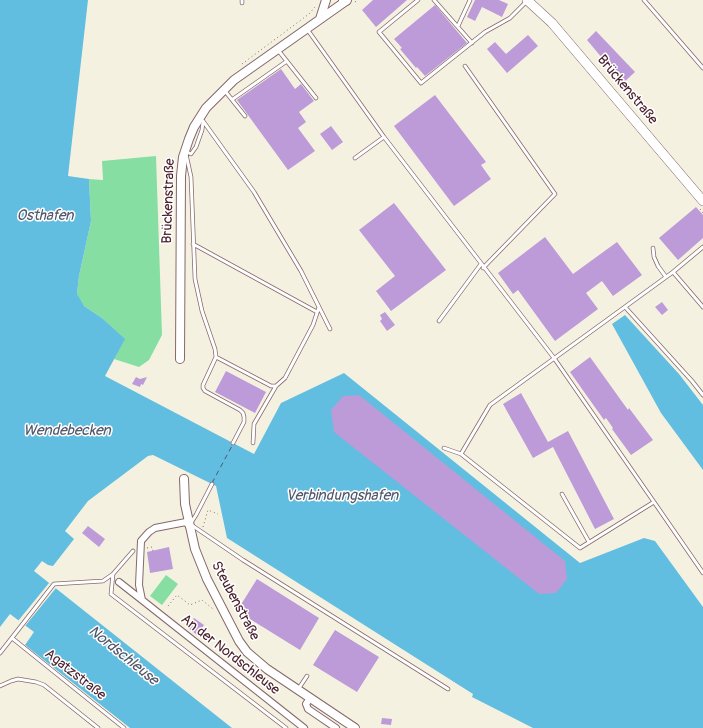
<!DOCTYPE html>
<meta charset="utf-8">
<style>
body{margin:0}
canvas{display:block;background:#f4f1e1}
</style>
<canvas width="703" height="728"></canvas>
<script>
const ctx = document.querySelector('canvas').getContext('2d');
ctx.lineJoin = 'round';
function fill(path, color) {
  ctx.fillStyle = color;
  ctx.fill(path, 'evenodd');
}
function shape(rows) {
  const path = new Path2D();
  for (const r of rows) {
    path.moveTo(r[0], r[1]);
    for (let i = 2; i < r.length; i += 2) path.lineTo(r[i], r[i + 1]);
  }
  return path;
}
function trace(path, color, width, dash) {
  ctx.strokeStyle = color;
  ctx.lineWidth = width;
  ctx.lineCap = dash ? 'butt' : 'round';
  ctx.setLineDash(dash || []);
  ctx.stroke(path);
}
function label(font, color, halo, rows, align = 'center') {
  ctx.font = font + ' Pangolin,sans-serif';
  ctx.lineWidth = 3;
  ctx.setLineDash([]);
  ctx.textBaseline = 'middle';
  ctx.strokeStyle = halo;
  ctx.fillStyle = color;
  for (const [text, x, y, turn = 0] of rows) {
    ctx.save();
    ctx.translate(x, y);
    ctx.rotate((+turn || 0) * Math.PI / 180);
    ctx.textAlign = isNaN(turn) ? turn : align;
    if (halo) ctx.strokeText(text, 0, 0);
    ctx.fillText(text, 0, 0);
    ctx.restore();
  }
}
fill(shape([
 [156,156,162,335,149,360,139,367,114,359,124,339,102,318,84,306,79,300,77,294,79,276,91,221,89,179,103,180,102,161],
 [166,575,178,584,162,605,150,596]
]), '#87dea2');
fill(shape([
 [0,0,88,0,68,176,89,179,91,221,79,276,77,294,84,306,102,318,125,339,105,376,254,454,281,403,344,373,580,563,644,538,655,541,703,607,703,728,533,728,472,697,473,694,227,538,216,486,153,455,148,456,88,501,65,531,74,539,53,566,48,565,42,561,34,571,232,728,130,728,25,645,34,632,10,614,0,627],
 [625,315,679,374,703,405,703,470,661,413,612,324]
]), '#62bee0');
fill(shape([
 [49,583,56,588,25,626,18,621]
]), '#f4f1e1');
trace(shape([
 [212,483,233,444]
]), '#52576a', 1, [5, 4]);
fill(shape([
 [373,0,407,0,376,27,362,10],
 [475,0,499,0,508,4,502,17,482,7,475,21,467,17],
 [435,5,467,43,425,76,417,67,416,68,400,49,402,48,394,39],
 [596,31,635,72,623,83,587,40],
 [528,35,538,46,507,73,487,49,495,42,506,54],
 [281,69,295,89,301,84,314,101,299,112,306,122,298,128,315,151,288,170,237,100],
 [435,95,486,162,481,165,491,179,454,206,394,126],
 [331,126,343,142,332,150,320,134],
 [394,203,446,270,391,311,376,291,395,276,359,230],
 [696,207,703,215,703,238,678,260,659,238],
 [545,237,573,274,617,242,642,275,613,296,602,281,586,293,598,309,555,341,518,290,513,294,498,273],
 [662,302,668,310,662,315,655,307],
 [385,312,395,325,387,331,380,321,382,319,380,315],
 [590,357,628,410,629,408,653,440,631,455,612,429,613,428,606,418,604,420,570,372],
 [226,371,266,392,255,413,215,392],
 [136,377,140,379,147,377,143,385,141,384,140,387,132,384],
 [521,393,548,442,568,431,614,519,595,529,553,447,533,458,503,404],
 [359,395,565,561,567,579,556,593,539,594,334,432,331,410,343,396],
 [88,526,105,539,99,547,82,533],
 [169,547,173,569,150,573,147,552],
 [257,579,319,618,300,650,237,611],
 [194,618,204,625,197,635,187,627],
 [335,630,379,657,357,692,313,665],
 [382,718,392,719,391,725,381,724]
]), '#bc9bd8');
const service = shape([
 [242,0,242,3],
 [418,0,379,32,421,83,485,32,510,18,527,1],
 [434,0,472,43],
 [644,0,703,68],
 [458,26,470,0],
 [307,29,384,137,554,358,654,502,580,548,461,454],
 [278,50,316,98],
 [465,66,555,194,483,268],
 [225,91,245,116],
 [233,99,287,61],
 [203,121,254,192,301,271,330,329],
 [185,151,191,154,196,147,202,130,203,122],
 [186,154,191,177,195,279,202,311,215,349,216,357,203,385,203,388,205,391,240,410,243,413,244,417,244,422,233,443],
 [355,158,384,137],
 [193,244,317,312],
 [653,248,654,257,658,266,666,277],
 [673,272,703,307],
 [625,307,692,381,703,395],
 [439,321,481,264],
 [216,357,271,386,276,386],
 [253,443,254,424,276,386,285,378,313,325,319,307],
 [444,448,461,454,490,405,673,272,703,247],
 [212,484,196,515,189,526,193,526,243,560,448,689],
 [562,494,589,542],
 [654,502,703,573],
 [113,574,111,594,286,728],
 [12,638,124,728],
 [0,653,54,584,103,581,113,574,133,551],
 [0,686,11,681,18,679,36,682,44,685,98,728],
 [299,688,307,676]
]);
const minor = shape([
 [189,526,186,522,155,528,149,532,141,541,139,585,142,600,304,728],
 [119,582,142,600],
 [310,698,306,704,308,709,336,728]
]);
const tertiary = shape([
 [320,19,326,0],
 [180,359,181,176,183,157,189,139,194,127,206,108,234,80,346,1],
 [184,479,185,504,195,549,207,579,239,641,247,652,267,669,355,728]
]);
const secondary = shape([
 [527,0,552,23,703,201]
]);
const primary = shape([
 [344,0,346,0]
]);
trace(service, '#86686b', 4.5);
trace(minor, '#86686b', 8);
trace(tertiary, '#86686b', 10);
trace(secondary, '#86686b', 10);
trace(primary, '#86686b', 12);
trace(shape([
 [355,2,358,0],
 [242,64,309,14,315,7],
 [700,209,703,213],
 [203,527,208,510,218,514],
 [147,548,152,547,153,551],
 [168,606,177,595,190,605,202,600,213,609],
 [184,619,190,623],
 [250,665,261,675]
]), '#86686b', 1, [1, 3]);
trace(service, '#fff', 3);
trace(minor, '#fff', 6);
trace(tertiary, '#fff', 8);
trace(secondary, '#fff', 9);
trace(primary, '#fff', 10);
label('14px', '#4a1f2b', '#fff', [
 ["Brückenstraße",627,90,50],
 ["Brückenstraße",169,201,-88],
 ["Steubenstraße",235,601,62],
 ["An der Nordschleuse",230,655,38],
 ["Agatzstraße",75,675,38]
]);
label('italic 15px', '#52576a', '#fff', [
 ["Osthafen",45,216],
 ["Wendebecken",67,431],
 ["Verbindungshafen",342,496],
 ["Nordschleuse",123,656,39]
]);
</script>
